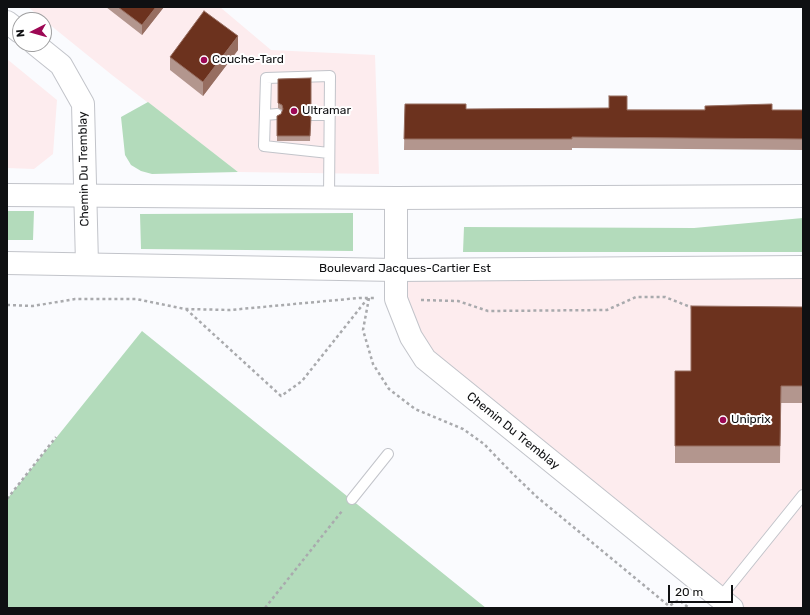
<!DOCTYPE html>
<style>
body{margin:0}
#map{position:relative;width:810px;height:615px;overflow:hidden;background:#fafbfe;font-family:Rubik,sans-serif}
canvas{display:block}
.frame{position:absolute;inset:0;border:8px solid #0f1012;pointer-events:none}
.north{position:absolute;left:12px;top:12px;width:40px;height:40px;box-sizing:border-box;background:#fff;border:1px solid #9f9fa0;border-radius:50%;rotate:264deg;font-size:11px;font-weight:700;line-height:16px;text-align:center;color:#0f1012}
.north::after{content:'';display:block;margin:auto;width:14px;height:18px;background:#9d0854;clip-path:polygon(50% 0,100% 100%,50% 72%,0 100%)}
.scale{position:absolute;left:668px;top:585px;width:65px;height:18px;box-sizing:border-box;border:2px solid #0f1012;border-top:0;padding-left:5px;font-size:12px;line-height:14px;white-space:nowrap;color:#0f1012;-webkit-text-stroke:3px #fff;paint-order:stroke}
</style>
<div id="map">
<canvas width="810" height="615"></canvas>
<div class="frame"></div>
<div class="north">N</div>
<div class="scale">20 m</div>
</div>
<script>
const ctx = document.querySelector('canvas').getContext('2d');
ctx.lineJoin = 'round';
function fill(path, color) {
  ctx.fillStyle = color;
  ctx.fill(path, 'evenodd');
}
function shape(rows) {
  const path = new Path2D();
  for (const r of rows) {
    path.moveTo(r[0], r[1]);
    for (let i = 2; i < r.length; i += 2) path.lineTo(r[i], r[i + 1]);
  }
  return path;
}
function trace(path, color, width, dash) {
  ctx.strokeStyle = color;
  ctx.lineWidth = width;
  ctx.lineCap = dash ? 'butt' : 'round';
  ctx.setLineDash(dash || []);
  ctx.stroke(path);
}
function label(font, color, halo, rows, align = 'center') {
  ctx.font = font + ' Rubik,sans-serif';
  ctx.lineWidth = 4;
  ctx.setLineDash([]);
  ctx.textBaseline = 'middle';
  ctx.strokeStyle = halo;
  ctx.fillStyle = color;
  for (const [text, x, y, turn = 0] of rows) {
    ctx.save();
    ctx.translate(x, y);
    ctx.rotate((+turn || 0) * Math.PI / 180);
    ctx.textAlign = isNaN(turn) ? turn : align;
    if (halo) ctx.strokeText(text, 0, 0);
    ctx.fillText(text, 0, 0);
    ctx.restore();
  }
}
fill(shape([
 [28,7,220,7,271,50,375,55,379,174,238,172,112,75],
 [7,59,57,100,53,154,34,169,7,168],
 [803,268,803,608,732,608,425,359,395,270]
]), '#fdecee');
fill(shape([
 [148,102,238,172,152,174,141,171,131,165,125,155,121,117],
 [7,211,34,211,33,240,7,240],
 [353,213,353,251,141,249,140,214],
 [803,218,803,252,463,252,464,227,694,228],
 [142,331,486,608,7,608,7,499]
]), '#b3dbbb');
const service = shape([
 [265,115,277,114],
 [311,115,330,115],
 [329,197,330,76,266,78,264,146,329,153],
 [352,499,388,454],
 [720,598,803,495]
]);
const tertiary = shape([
 [7,22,20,32],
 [35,44,61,65,83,104,87,264],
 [396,198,396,299,411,337,425,359,732,608]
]);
const secondary = shape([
 [7,195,396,198,803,196],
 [7,263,395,270,803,267]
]);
trace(service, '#c2c4ca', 12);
trace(tertiary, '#c2c4ca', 24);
trace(secondary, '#c2c4ca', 24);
trace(shape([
 [369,298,363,330,373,364,389,389,415,409,463,429,484,444,512,473,537,497,669,606,679,600,689,608],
 [421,300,458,301,488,311,607,310,636,297,665,297,693,308],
 [7,305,33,306,75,299,136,299,185,309,230,310,359,298,374,298],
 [186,309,281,396,302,381,368,298],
 [7,499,56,437],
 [265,608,342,511]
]), '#a9aaad', 2.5, [3, 3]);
trace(service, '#fff', 10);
trace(tertiary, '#fff', 22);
trace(secondary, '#fff', 22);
fill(shape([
 [106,7,164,7,142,35],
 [238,50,203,96,170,70,170,57],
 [311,78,311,109,307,110,305,113,311,117,310,141,277,141,277,116,281,114,282,111,282,110,278,108,278,79],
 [405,104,466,109,803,110,803,150,572,148,572,150,404,150],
 [803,307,803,403,781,403,780,463,675,463,675,371,691,371]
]), '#b3968e');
fill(shape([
 [156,7,164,7,142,35,142,25],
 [238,36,238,50,203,96,203,82],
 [311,104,311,109,307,110,305,115,305,110,307,105]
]), '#976e61');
const building = shape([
 [118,7,156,7,142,25,118,7],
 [204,11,238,36,203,82,170,57,204,11],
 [311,78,311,104,307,105,305,110,306,114,311,117,310,136,277,136,277,116,281,114,283,109,282,105,278,103,278,79,311,78],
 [609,96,627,96,627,110,705,110,705,106,772,104,772,110,803,110,803,139,572,137,572,139,404,139,405,104,466,104,466,109,609,108,609,96],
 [691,306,803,307,803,386,781,386,780,446,675,446,675,371,691,371,691,306]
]);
fill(building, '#6c321e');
trace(building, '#976e61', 1);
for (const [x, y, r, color] of [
 [204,60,4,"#9d0854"],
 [294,111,4,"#9d0854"],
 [723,420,4,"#9d0854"]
]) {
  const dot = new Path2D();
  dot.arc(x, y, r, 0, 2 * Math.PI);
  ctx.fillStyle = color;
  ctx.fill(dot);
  trace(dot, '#fff', 1.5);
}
label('12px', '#0f1012', '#fff', [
 ["Couche-Tard",212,60],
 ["Ultramar",302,111],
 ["Uniprix",731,420]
], 'left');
label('12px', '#0f1012', '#fff', [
 ["Chemin Du Tremblay",84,169,-91],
 ["Boulevard Jacques-Cartier Est",405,269],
 ["Chemin Du Tremblay",513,431,39]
]);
</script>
